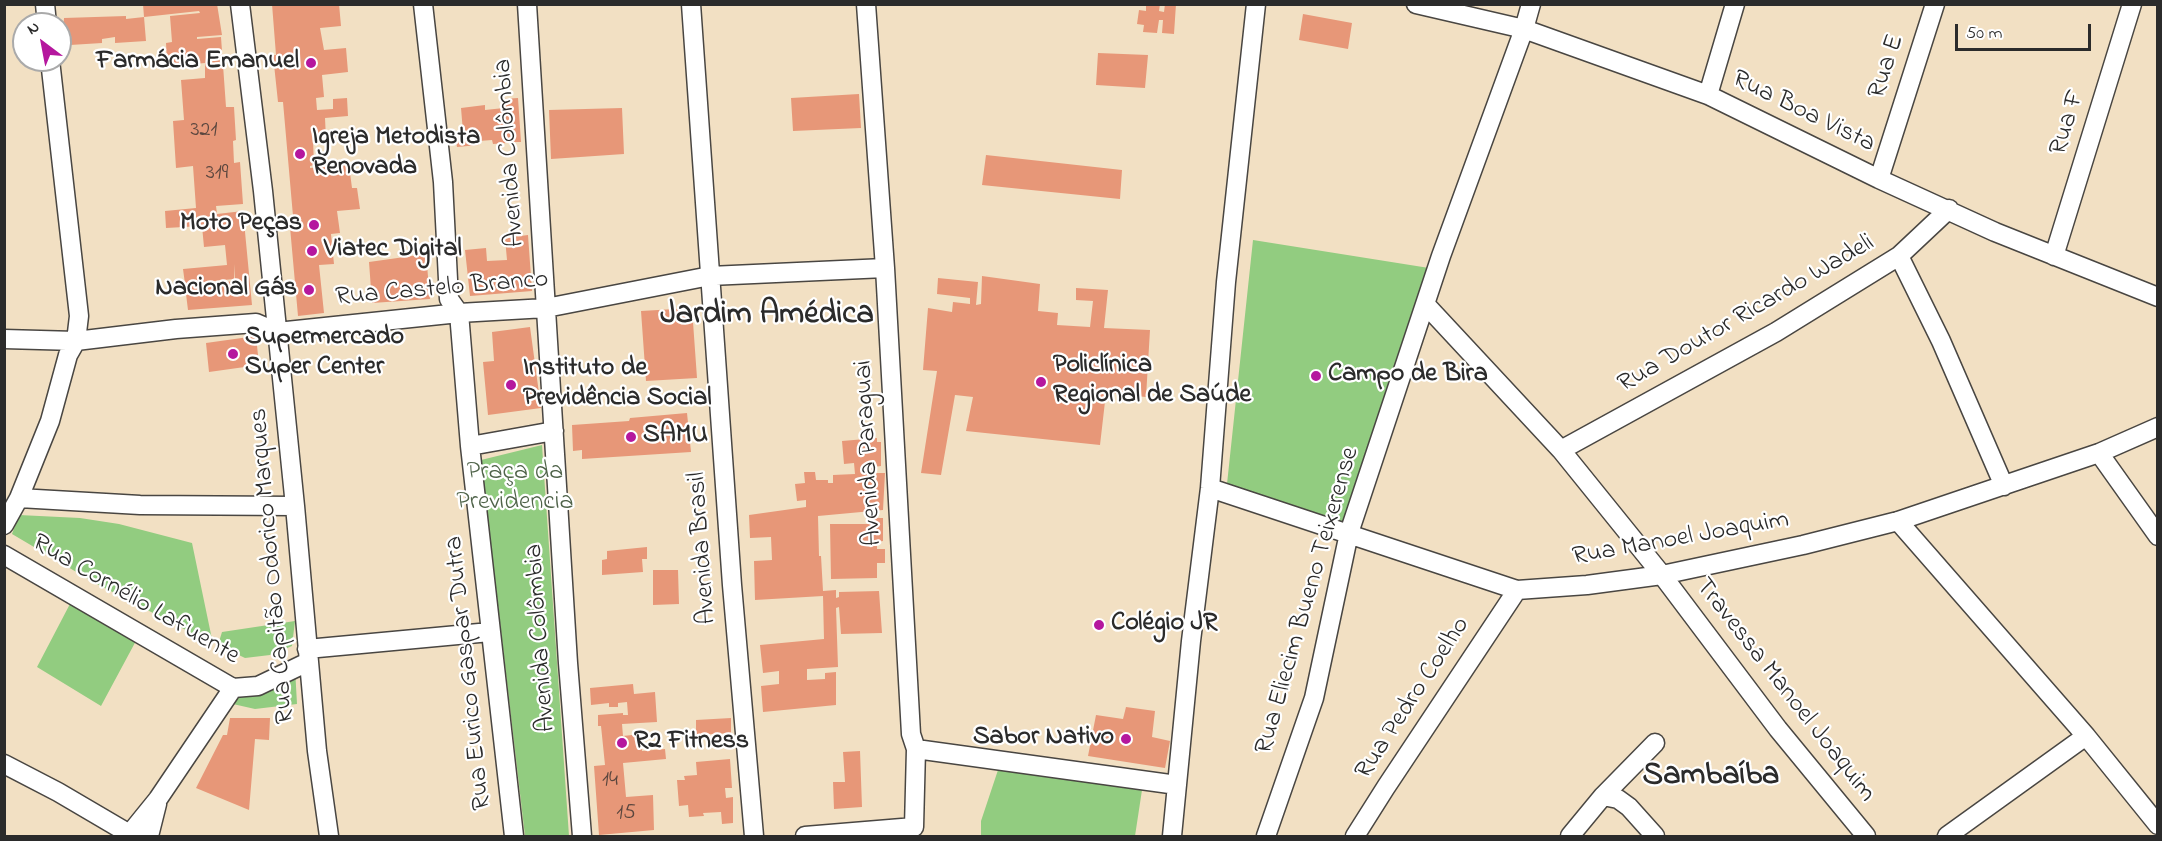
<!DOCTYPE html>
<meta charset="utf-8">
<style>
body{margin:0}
#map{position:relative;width:2162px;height:841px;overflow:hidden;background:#f2e0c3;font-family:"Indie Flower",sans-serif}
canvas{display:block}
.frame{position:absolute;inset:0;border:6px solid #2b2b2b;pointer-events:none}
.north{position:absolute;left:12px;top:12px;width:60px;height:60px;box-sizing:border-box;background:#fff;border:2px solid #aaa;border-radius:50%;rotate:328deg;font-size:16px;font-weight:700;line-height:24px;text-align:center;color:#2b2b2b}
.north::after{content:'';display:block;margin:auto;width:21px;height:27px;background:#b5179e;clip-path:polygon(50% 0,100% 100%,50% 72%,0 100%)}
.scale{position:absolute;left:1955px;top:24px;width:136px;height:27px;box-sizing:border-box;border:3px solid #2b2b2b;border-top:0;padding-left:8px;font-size:18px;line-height:21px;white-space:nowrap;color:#2b2b2b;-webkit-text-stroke:4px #fff;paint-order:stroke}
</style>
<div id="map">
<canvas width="2162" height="841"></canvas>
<div class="frame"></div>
<div class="north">N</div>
<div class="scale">50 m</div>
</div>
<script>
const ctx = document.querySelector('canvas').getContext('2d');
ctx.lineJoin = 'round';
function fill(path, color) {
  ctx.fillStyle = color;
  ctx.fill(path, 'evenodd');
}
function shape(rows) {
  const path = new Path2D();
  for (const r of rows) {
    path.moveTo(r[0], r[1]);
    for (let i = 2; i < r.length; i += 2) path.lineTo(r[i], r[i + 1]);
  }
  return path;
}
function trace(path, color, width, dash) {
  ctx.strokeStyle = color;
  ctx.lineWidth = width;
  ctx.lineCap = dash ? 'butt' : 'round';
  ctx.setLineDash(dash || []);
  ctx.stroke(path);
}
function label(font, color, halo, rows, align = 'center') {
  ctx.font = font + ' "Indie Flower",sans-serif';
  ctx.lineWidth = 4.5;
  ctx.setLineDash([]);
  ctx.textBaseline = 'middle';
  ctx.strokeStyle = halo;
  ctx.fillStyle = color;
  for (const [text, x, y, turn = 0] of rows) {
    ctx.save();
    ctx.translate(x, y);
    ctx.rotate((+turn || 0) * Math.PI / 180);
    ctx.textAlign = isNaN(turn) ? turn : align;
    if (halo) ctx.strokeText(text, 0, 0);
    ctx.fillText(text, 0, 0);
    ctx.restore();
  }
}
fill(shape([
 [1253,240,1429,268,1347,523,1227,484],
 [542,445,569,836,525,836,481,460],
 [19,515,80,518,119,524,192,543,213,644,95,583,12,534],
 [71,602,137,639,101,706,37,667],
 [295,621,292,646,270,655,245,658,218,645,222,632],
 [295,668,297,704,255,709,224,702],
 [998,770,1142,790,1135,836,981,836,981,821]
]), '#92cc80');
fill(shape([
 [143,4,217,4,222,35,197,37,197,39,221,37,226,107,234,107,236,140,233,141,234,163,240,162,243,204,216,206,217,214,243,211,252,305,188,310,185,286,235,281,234,264,234,279,185,284,183,269,227,265,225,245,204,247,202,226,166,228,165,211,196,208,193,166,176,168,173,121,184,120,181,80,205,78,205,63,173,66,173,60,167,60,166,43,172,42,170,16,200,13,199,11,144,17],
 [272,4,339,4,341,26,320,28,324,50,346,48,348,72,322,75,324,97,316,98,317,110,333,109,333,99,347,98,348,116,325,118,326,139,313,140,314,165,310,166,310,168,349,165,352,188,357,188,360,209,337,211,340,233,331,234,334,264,319,265,324,313,298,316,289,216,293,216,283,102,278,102,273,55,276,55],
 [1146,4,1160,4,1159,11,1164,12,1165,4,1176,4,1174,34,1162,33,1163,20,1159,20,1157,33,1143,32,1144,25,1137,24,1139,10,1146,11],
 [1303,14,1352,23,1348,49,1299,40],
 [126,16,126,19,144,17,146,41,115,43,115,37,102,39,102,43,70,45,69,37,63,37,64,18],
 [1098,53,1148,55,1145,88,1096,85],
 [859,94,861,128,793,131,791,98],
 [518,98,521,142,512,142,512,138,507,138,507,143,493,144,492,140,479,141,479,145,457,147,454,132,463,132,461,108,485,105,485,110,504,108,503,99],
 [622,108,624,154,551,159,549,110],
 [986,155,1122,170,1120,199,982,185],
 [528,235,532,291,470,296,465,250,486,248,487,261,507,260,505,238],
 [426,254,430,299,372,303,369,262],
 [982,276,1040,284,1038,311,1058,313,1057,325,1090,327,1093,301,1076,300,1076,288,1108,290,1104,328,1150,330,1146,397,1106,393,1100,445,966,431,973,397,955,395,941,475,921,473,937,371,923,370,928,308,952,312,953,302,970,304,970,298,937,294,938,278,978,282,976,305,981,304],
 [692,308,697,378,646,381,641,311],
 [530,327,541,408,488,415,483,362,494,361,492,332],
 [256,336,259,365,209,372,206,343],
 [687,413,691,452,582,459,582,450,573,451,572,425,629,421,630,418],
 [877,438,877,442,881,442,881,466,874,467,874,460,872,461,872,473,885,473,883,510,818,516,819,556,821,556,823,591,836,590,836,598,839,597,839,592,879,591,882,633,841,634,839,607,836,608,838,667,807,669,807,680,825,679,825,673,836,672,836,705,763,712,761,686,779,684,779,671,763,673,760,645,824,639,823,596,755,600,754,561,772,560,771,537,750,538,749,515,806,507,806,500,797,501,795,484,805,483,804,472,815,472,816,480,828,480,828,483,833,483,833,475,855,474,854,463,844,464,842,441],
 [870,518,883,518,883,541,877,542,877,549,885,549,885,563,877,563,877,578,831,579,830,524,870,524],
 [647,547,647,559,642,559,643,572,602,575,602,560,607,559,607,551],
 [653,570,678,570,679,604,653,605],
 [633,684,634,694,655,692,657,722,622,724,623,736,641,734,642,751,665,749,666,759,623,763,626,797,653,795,654,830,599,835,594,766,605,765,601,726,598,726,598,715,623,713,623,715,628,715,627,702,618,703,618,707,609,707,609,703,591,705,590,688],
 [1126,707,1155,711,1152,737,1170,741,1165,768,1088,756,1096,715,1123,719],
 [230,718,270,718,269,740,255,739,249,810,196,788,223,735,227,735],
 [731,718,731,733,696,735,696,720],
 [860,751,862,807,834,809,833,782,845,782,843,752],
 [730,759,732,788,725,788,726,798,733,797,733,823,722,824,721,812,703,813,704,816,689,817,688,805,679,806,677,780,685,780,684,776,697,775,696,762]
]), '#e79778');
const minor = shape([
 [45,4,47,24],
 [240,4,263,191,295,506,317,751,329,836],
 [423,4,443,182,449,299,459,313,470,446,514,836],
 [527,4,568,663,582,836],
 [691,4,732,585,754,836],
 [1416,4,1524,29,1708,95,1879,179,1995,232,2158,297],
 [1708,95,1735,4],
 [1879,179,1935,4],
 [1899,256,1941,341,2004,486],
 [2054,256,2132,4],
 [1426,305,1561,450,1662,575,1778,729,1866,836],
 [4,339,76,341,176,329,256,323,277,332,459,313,546,308,710,276,885,268],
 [470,446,554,431],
 [1561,450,1776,332,1899,256,1949,209],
 [2099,453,2158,536],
 [1210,488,1517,590,1587,585,1662,575,1803,545,1898,521,2099,453,2158,427],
 [19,498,140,505,295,506],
 [1898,521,2086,736,2158,825],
 [4,525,19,498,50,421,68,355,76,341,79,316,50,60],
 [4,555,233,688,258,686,308,662],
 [307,649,490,632],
 [916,749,1177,785],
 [4,764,58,792,133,836],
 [1603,796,1655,743],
 [128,836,158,799,233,688],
 [149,836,157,804],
 [805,836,914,827,916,749,911,734,885,268,866,4],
 [1172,836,1191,641,1210,488,1226,282,1256,4],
 [1266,836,1314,698,1349,533,1441,256,1524,29,1531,4],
 [1355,836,1386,787,1517,590],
 [1570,836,1603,796,1618,799,1629,807,1655,836],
 [1947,836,2086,736]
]);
trace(minor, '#494642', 21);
trace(minor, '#fff', 18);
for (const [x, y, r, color] of [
 [311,63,6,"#b5179e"],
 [300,154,6,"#b5179e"],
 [314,225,6,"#b5179e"],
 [312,251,6,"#b5179e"],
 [309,290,6,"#b5179e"],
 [233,354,6,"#b5179e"],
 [1316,376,6,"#b5179e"],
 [1041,382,6,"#b5179e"],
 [511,385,6,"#b5179e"],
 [631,437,6,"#b5179e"],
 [1099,625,6,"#b5179e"],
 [1126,739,6,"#b5179e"],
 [622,743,6,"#b5179e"]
]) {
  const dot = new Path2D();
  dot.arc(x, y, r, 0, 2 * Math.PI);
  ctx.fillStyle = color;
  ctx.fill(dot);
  trace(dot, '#fff', 2);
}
label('22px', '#5a463e', null, [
 ["321",204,131],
 ["319",217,174],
 ["14",610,781],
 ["15",626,814]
]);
label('bold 26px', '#2b2b2b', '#fff', [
 ["Farmácia Emanuel",299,63,"right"],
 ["Igreja Metodista",312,139],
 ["Renovada",312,169],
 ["Moto Peças",302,225,"right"],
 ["Viatec Digital",324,251],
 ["Nacional Gás",297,290,"right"],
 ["Supermercado",245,339],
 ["Super Center",245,369],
 ["Policlínica",1053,367],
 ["Regional de Saúde",1053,397],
 ["Instituto de",523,370],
 ["Previdência Social",523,400],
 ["Campo de Bira",1328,376],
 ["SAMU",643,437],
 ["Colégio JR",1111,625],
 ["Sabor Nativo",1114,739,"right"],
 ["R2 Fitness",634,743]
], 'left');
label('26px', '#2b2b2b', '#fff', [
 ["Rua E",1888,67,-72],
 ["Rua Boa Vista",1803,113,26],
 ["Rua F",2069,123,-73],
 ["Avenida Colômbia",511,153,-94],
 ["Rua Castelo Branco",442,290,-5],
 ["Rua Doutor Ricardo Wadeli",1747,315,-30],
 ["Avenida Paraguai",870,453,-93],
 ["Rua Manoel Joaquim",1681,540,-10],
 ["Avenida Brasil",704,548,-94],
 ["Rua Capitão Odorico Marques",274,566,-95],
 ["Rua Cornélio Lafuente",135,601,30],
 ["Rua Eliecim Bueno Teixerense",1309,601,-74],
 ["Avenida Colômbia",542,638,-94],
 ["Rua Eurico Gaspar Dutra",470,673,-96],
 ["Travessa Manoel Joaquim",1784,691,52],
 ["Rua Pedro Coelho",1414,699,-57]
]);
label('26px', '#4f6349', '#fff', [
 ["Praça da",515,474],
 ["Previdencia",515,504]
]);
label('bold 32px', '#2b2b2b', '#fff', [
 ["Jardim Amédica",767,317],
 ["Sambaíba",1711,778]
]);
</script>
